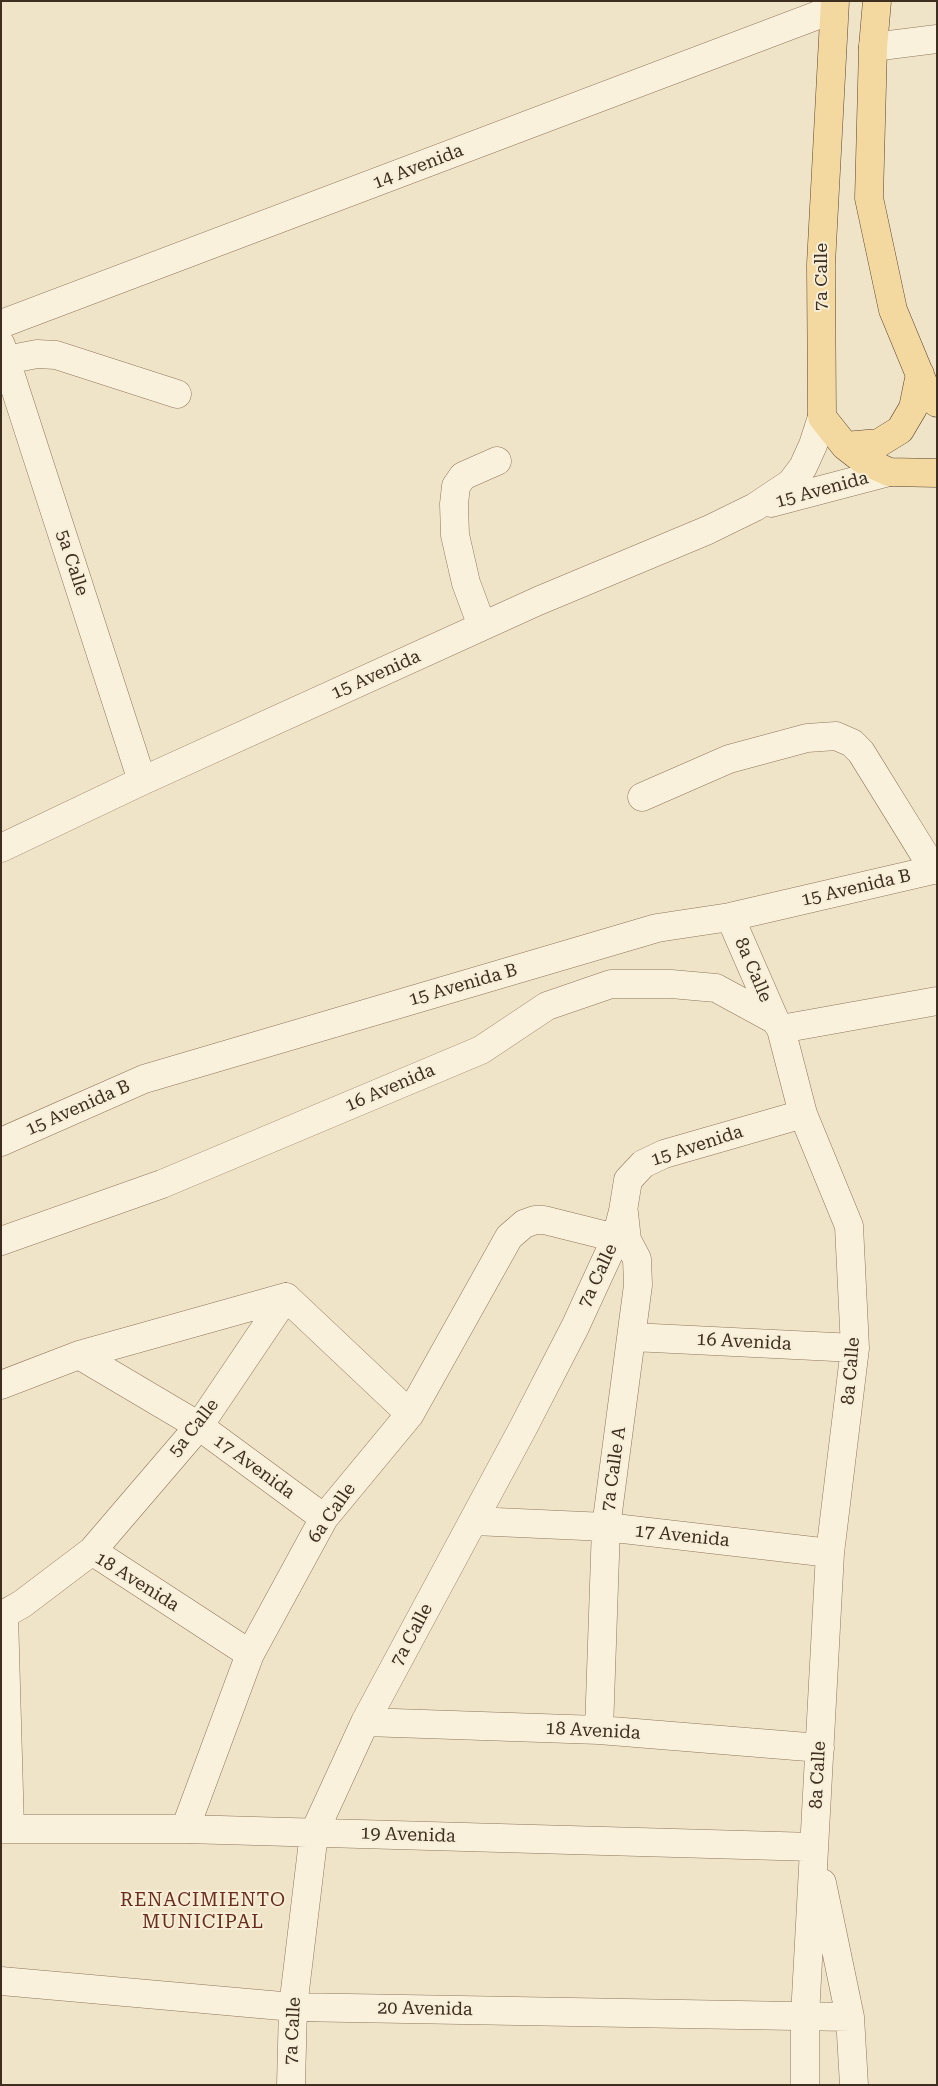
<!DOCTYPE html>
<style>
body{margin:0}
#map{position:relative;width:938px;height:2086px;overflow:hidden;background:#f0e4c8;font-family:"Roboto Serif",serif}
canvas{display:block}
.frame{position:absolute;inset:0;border:2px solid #3d2e20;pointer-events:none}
</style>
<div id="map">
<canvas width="938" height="2086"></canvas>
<div class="frame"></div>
</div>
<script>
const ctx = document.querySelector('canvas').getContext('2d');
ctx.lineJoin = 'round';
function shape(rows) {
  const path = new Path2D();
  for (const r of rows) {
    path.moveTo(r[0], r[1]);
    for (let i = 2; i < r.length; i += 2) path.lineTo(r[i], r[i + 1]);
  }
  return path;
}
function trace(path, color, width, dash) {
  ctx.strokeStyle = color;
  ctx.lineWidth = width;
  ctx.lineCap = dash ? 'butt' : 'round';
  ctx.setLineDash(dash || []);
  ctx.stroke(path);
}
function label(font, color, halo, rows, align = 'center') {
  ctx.font = font + ' "Roboto Serif",serif';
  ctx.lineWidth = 4;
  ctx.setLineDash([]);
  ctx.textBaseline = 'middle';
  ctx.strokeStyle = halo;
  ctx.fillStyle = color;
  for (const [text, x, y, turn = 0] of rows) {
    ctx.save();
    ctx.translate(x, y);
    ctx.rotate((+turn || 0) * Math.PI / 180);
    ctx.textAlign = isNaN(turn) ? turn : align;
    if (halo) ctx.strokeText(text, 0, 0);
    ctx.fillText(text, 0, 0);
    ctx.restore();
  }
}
const minor = shape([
 [873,47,937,39],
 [1,324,834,9],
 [1,345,142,781],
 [6,360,37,354,56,355,177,394],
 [771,503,889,472],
 [482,626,466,583,455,535,454,504,456,486,463,476,497,461],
 [642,797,729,759,807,738,836,736,852,743,861,752,934,870],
 [1,848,142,781,538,601,708,530,755,507,791,483,803,467,813,445,822,417],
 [730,917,775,1020,781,1029,803,1114,849,1226,855,1348,830,1553,805,2016,805,2085],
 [781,1029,937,1001],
 [1,1142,144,1079,657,928,730,917,937,869],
 [1,1241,162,1184,481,1050,547,1006,611,984,671,984,716,988,775,1020],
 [286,1297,410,1414],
 [632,1337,855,1348],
 [79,1355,199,1426,324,1518],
 [1,1385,79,1355,286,1297],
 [474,1521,606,1527,830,1553],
 [92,1551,250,1654],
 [4,1615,10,1829],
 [1,1616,22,1604,92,1551,199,1426,286,1297],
 [365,1722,599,1730,820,1748],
 [599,1730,606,1527,638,1285,637,1259,627,1240,624,1213],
 [1,1829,185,1829,814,1847],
 [185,1829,250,1654,324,1518,410,1414,509,1237,524,1224,535,1220,544,1220,616,1238],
 [822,1883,850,2017,854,2085],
 [1,1981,293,2007,850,2017],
 [291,2085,293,2007,314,1833,365,1722,523,1428,575,1327,616,1238,623,1211,628,1180,643,1164,664,1154,803,1114]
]);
const major = shape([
 [835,1,821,264,822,417,845,446,863,460,889,472,937,473],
 [877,1,873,47,869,198,893,310,929,397,937,403],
 [845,446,879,443,900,430,913,408,920,374]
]);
trace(minor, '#8d765c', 29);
trace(major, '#5b4430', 29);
trace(minor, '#faf1dc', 28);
trace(major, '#f3d9a0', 28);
label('18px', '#3d2e20', '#f7eed8', [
 ["14 Avenida",418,167,-21],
 ["7a Calle",822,277,-90],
 ["15 Avenida",822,490,-15],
 ["5a Calle",72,563,72],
 ["15 Avenida",376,675,-24],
 ["15 Avenida B",856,888,-13],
 ["8a Calle",753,970,67],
 ["15 Avenida B",463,985,-16],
 ["16 Avenida",390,1088,-23],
 ["15 Avenida B",78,1108,-24],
 ["15 Avenida",697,1146,-18],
 ["7a Calle",598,1276,-65],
 ["16 Avenida",744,1342,3],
 ["8a Calle",851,1371,-85],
 ["5a Calle",194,1428,-52],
 ["17 Avenida",254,1467,36],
 ["7a Calle A",614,1469,-82],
 ["6a Calle",332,1513,-55],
 ["17 Avenida",682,1536,6],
 ["18 Avenida",137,1582,32],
 ["7a Calle",412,1635,-62],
 ["18 Avenida",593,1731,3],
 ["8a Calle",818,1775,-87],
 ["19 Avenida",408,1835,2],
 ["20 Avenida",425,2009,1],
 ["7a Calle",293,2031,-87]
]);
ctx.letterSpacing = '1px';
label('19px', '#6b2e1e', '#f7eed8', [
 ["RENACIMIENTO",203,1900],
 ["MUNICIPAL",203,1922]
]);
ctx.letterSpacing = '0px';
</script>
